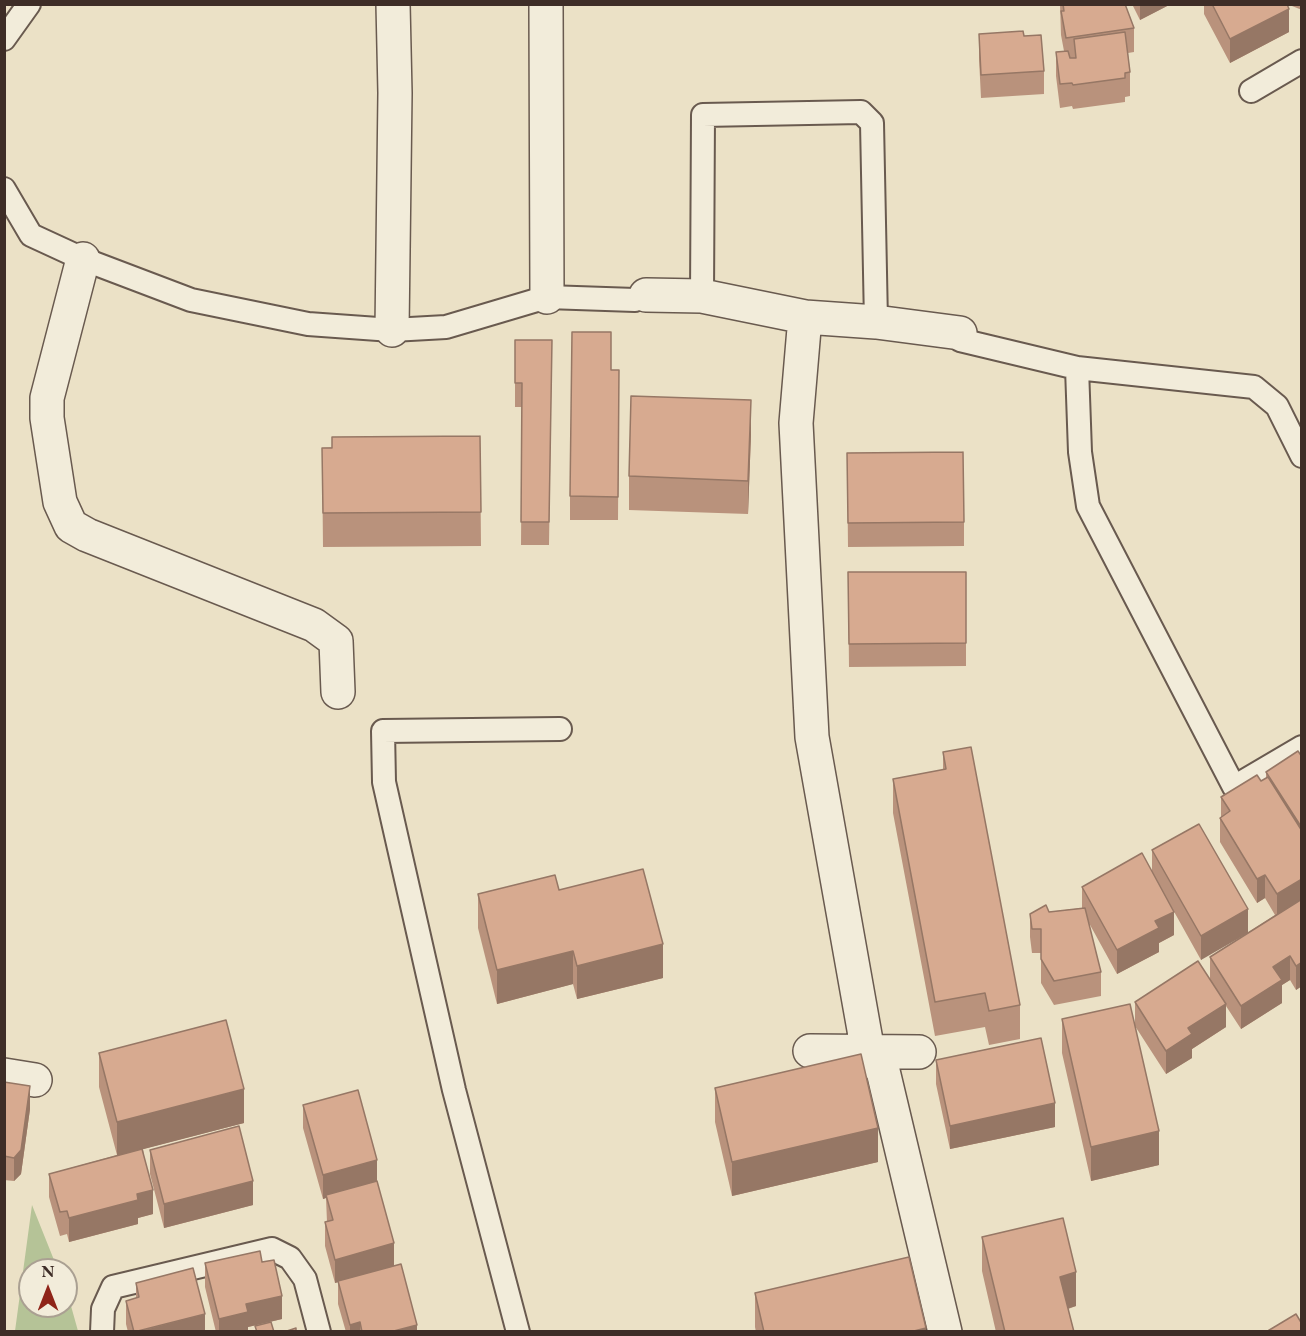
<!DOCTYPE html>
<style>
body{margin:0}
#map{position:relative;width:1306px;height:1336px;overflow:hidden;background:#ebe1c6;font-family:"EB Garamond",serif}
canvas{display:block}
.frame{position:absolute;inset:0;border:6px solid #3e2d27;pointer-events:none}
.north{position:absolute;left:18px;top:1258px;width:60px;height:60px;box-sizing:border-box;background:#f2ecda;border:2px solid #aaa092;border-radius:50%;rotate:0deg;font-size:16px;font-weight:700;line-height:24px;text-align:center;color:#3e2d27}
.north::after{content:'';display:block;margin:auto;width:21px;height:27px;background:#8f2418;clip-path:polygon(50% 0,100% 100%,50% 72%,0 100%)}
</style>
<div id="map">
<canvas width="1306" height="1336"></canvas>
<div class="frame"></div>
<div class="north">N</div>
</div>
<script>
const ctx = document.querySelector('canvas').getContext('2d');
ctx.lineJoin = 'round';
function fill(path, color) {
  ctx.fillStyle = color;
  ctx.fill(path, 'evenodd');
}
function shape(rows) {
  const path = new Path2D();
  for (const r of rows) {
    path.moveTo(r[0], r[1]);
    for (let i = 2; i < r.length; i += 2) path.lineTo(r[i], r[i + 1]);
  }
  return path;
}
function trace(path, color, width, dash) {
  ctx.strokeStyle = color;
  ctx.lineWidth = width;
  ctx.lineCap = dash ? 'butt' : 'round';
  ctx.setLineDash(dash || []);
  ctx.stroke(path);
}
fill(shape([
 [32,1205,58,1270,30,1270,30,1306,66,1306,66,1288,78,1331,15,1331]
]), '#b5c397');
const service = shape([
 [4,39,29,4],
 [1251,91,1302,61],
 [4,189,31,235,83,259,191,300,308,324,392,330,446,327,547,297,635,300,646,295],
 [702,296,703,115,861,112,872,123,876,322],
 [960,333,960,340,1077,368,1254,387,1277,406,1302,456],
 [1077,368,1080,452,1088,506,1234,787,1302,747],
 [102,1332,103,1309,113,1287,272,1249,290,1258,305,1279,319,1332],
 [518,1332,454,1090,384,782,383,731,560,729]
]);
const minor = shape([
 [546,4,547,297],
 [83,259,47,398,47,418,60,502,71,526,87,535,314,625,336,641,338,692],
 [646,295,702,296,805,317,876,322,960,333],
 [805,317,796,423,812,737,868,1052,883,1071,945,1332],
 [392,330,395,93,393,4],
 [810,1051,919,1052],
 [4,1075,35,1080]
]);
trace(service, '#695a4f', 26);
trace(minor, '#695a4f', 36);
trace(service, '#f2ecda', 22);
trace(minor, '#f2ecda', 33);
fill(shape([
 [1060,4,1125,4,1134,28,1134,52,1128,53,1130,72,1130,96,1125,97,1125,102,1073,109,1072,106,1060,108,1056,76,1056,52,1064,51,1061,35],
 [1132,4,1171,4,1140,20],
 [1204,4,1287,4,1289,32,1230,63,1204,14],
 [1287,4,1302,4,1302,10],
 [979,34,1024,36,1044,71,1044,94,981,98,979,58],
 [515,340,552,340,549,545,521,545,522,407,515,407],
 [611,370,619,370,618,520,570,520,570,496],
 [751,434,748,514,629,510,629,476],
 [480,436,481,546,323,547,322,448],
 [847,453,964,522,964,546,848,547],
 [848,572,966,572,966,666,849,667],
 [943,752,1020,1005,1020,1039,989,1045,985,1027,935,1036,893,813,893,779,943,770],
 [1302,757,1302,986,1296,990,1290,980,1282,985,1282,1003,1241,1029,1226,1006,1226,1027,1192,1049,1192,1058,1166,1074,1135,1026,1159,1165,1091,1181,1062,1053,1062,1019,1135,1025,1135,1002,1210,979,1210,957,1275,915,1265,898,1257,903,1220,842,1220,818,1221,817,1221,797,1261,781,1266,778,1266,772],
 [1152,850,1248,909,1201,960,1172,908,1174,935,1159,943,1159,952,1117,974,1089,923,1101,972,1101,996,1054,1005,1041,983,1041,953,1032,953,1030,937,1030,914,1082,908,1082,887,1152,872],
 [559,890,663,978,577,999,573,984,497,1004,478,928,478,894],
 [99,1053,244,1123,143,1149,153,1214,138,1218,138,1224,69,1242,67,1234,60,1236,49,1197,49,1174,117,1155,99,1087],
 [936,1060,1055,1127,950,1149,936,1084],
 [4,1082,30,1109,21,1174,14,1181,4,1180],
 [715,1088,878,1162,732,1196,715,1122],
 [303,1105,377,1181,394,1266,417,1332,346,1332,338,1304,338,1282,335,1283,325,1246,325,1222,327,1222,326,1198,323,1199,303,1128],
 [150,1150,253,1205,164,1228,150,1174],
 [982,1237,1076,1306,1068,1309,1074,1332,996,1332,982,1271],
 [262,1262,282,1319,248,1327,248,1332,216,1332,205,1287,205,1263],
 [136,1283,205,1332,128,1332,126,1324,126,1301,136,1298],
 [755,1293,926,1332,756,1332,755,1327]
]), '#b9927c');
fill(shape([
 [1140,4,1171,4,1140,20],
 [1289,9,1289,32,1230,63,1230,39],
 [751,400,751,434,748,514,748,481],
 [1265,875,1265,898,1257,903,1257,879],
 [1302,879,1302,903,1277,918,1277,894],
 [1248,909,1248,933,1201,960,1201,936],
 [1174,912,1174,935,1159,943,1159,952,1117,974,1117,950,1155,921],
 [663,944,663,978,577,999,577,966],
 [573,951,573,984,497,1004,497,970],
 [1290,956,1290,980,1282,985,1282,1003,1241,1029,1241,1006,1273,967],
 [1302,962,1302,986,1296,990,1296,966],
 [1226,1004,1226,1027,1192,1049,1192,1058,1166,1074,1166,1051,1188,1028],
 [30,1086,30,1109,21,1174,14,1181,14,1158],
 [244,1089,244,1123,117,1156,117,1122],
 [1055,1103,1055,1127,950,1149,950,1126],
 [878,1128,878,1162,732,1196,732,1162],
 [1159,1131,1159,1165,1091,1181,1091,1147],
 [377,1160,377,1184,326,1195,326,1198,323,1199,323,1175],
 [253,1181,253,1205,164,1228,164,1204],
 [153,1190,153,1214,138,1218,138,1224,69,1242,69,1218,137,1194],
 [394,1243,394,1267,335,1283,335,1260],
 [1076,1272,1076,1306,1060,1311,1060,1277],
 [282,1296,282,1319,248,1327,248,1332,219,1332,219,1319,246,1304],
 [205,1314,205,1332,137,1332],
 [360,1322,360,1332,350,1332,350,1325],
 [417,1325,417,1332,390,1332],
 [926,1328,926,1332,910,1332]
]), '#967765');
const building = shape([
 [1063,4,1125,4,1134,28,1066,38,1061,11,1064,11,1063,4],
 [1212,4,1287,4,1289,9,1230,39,1212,4],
 [1023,31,1024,36,1041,35,1044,71,981,75,979,34,1023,31],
 [1125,32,1130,72,1125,73,1125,78,1073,85,1072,83,1060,84,1056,52,1068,51,1070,58,1076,58,1074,39,1125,32],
 [572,332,611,332,611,370,619,370,618,497,570,496,572,332],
 [515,340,552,340,549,522,521,522,522,383,515,383,515,340],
 [631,396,751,400,748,481,629,476,631,396],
 [480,436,481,512,323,513,322,448,332,448,332,437,480,436],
 [963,452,964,522,848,523,847,453,963,452],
 [848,572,966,572,966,643,849,644,848,572],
 [971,747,1020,1005,989,1011,985,993,935,1002,893,779,946,769,943,752,971,747],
 [1298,751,1302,757,1302,828,1266,772,1298,751],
 [1257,775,1261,781,1268,777,1302,831,1302,879,1277,894,1265,875,1257,879,1220,818,1230,811,1221,797,1257,775],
 [1199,824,1248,909,1201,936,1152,850,1199,824],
 [1142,853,1174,912,1155,921,1159,928,1117,950,1082,887,1142,853],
 [643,869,663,944,577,966,573,951,497,970,478,894,555,875,559,890,643,869],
 [1302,899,1302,962,1296,966,1290,956,1273,967,1282,980,1241,1006,1210,957,1302,899],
 [1046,905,1049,912,1085,908,1101,972,1054,981,1041,959,1041,929,1032,929,1030,914,1046,905],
 [1198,961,1226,1004,1188,1028,1192,1034,1166,1051,1135,1002,1198,961],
 [1130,1004,1159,1131,1091,1147,1062,1019,1130,1004],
 [226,1020,244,1089,117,1122,99,1053,226,1020],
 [1041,1038,1055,1103,950,1126,936,1060,1041,1038],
 [861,1054,878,1128,732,1162,715,1088,861,1054],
 [4,1082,30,1086,21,1150,14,1158,4,1156,4,1082],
 [358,1090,377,1160,323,1175,303,1105,358,1090],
 [239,1126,253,1181,164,1204,150,1150,239,1126],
 [142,1149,153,1190,137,1194,138,1200,69,1218,67,1211,60,1212,49,1174,142,1149],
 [377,1181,394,1243,335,1260,325,1222,333,1220,326,1195,377,1181],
 [1063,1218,1076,1272,1060,1277,1074,1332,1005,1332,982,1237,1063,1218],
 [260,1251,262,1262,274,1260,282,1296,246,1304,248,1312,219,1319,205,1263,260,1251],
 [909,1257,926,1328,910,1332,764,1332,755,1293,909,1257],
 [401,1264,417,1325,390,1332,362,1332,360,1322,350,1325,338,1281,401,1264],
 [193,1268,205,1314,134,1332,126,1301,139,1297,136,1283,193,1268],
 [1296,1314,1302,1324,1302,1332,1266,1332,1296,1314],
 [271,1322,274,1332,257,1332,255,1326,271,1322],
 [296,1328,296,1332,284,1332,296,1328]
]);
fill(building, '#d7aa90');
trace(building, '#967765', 1.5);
</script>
